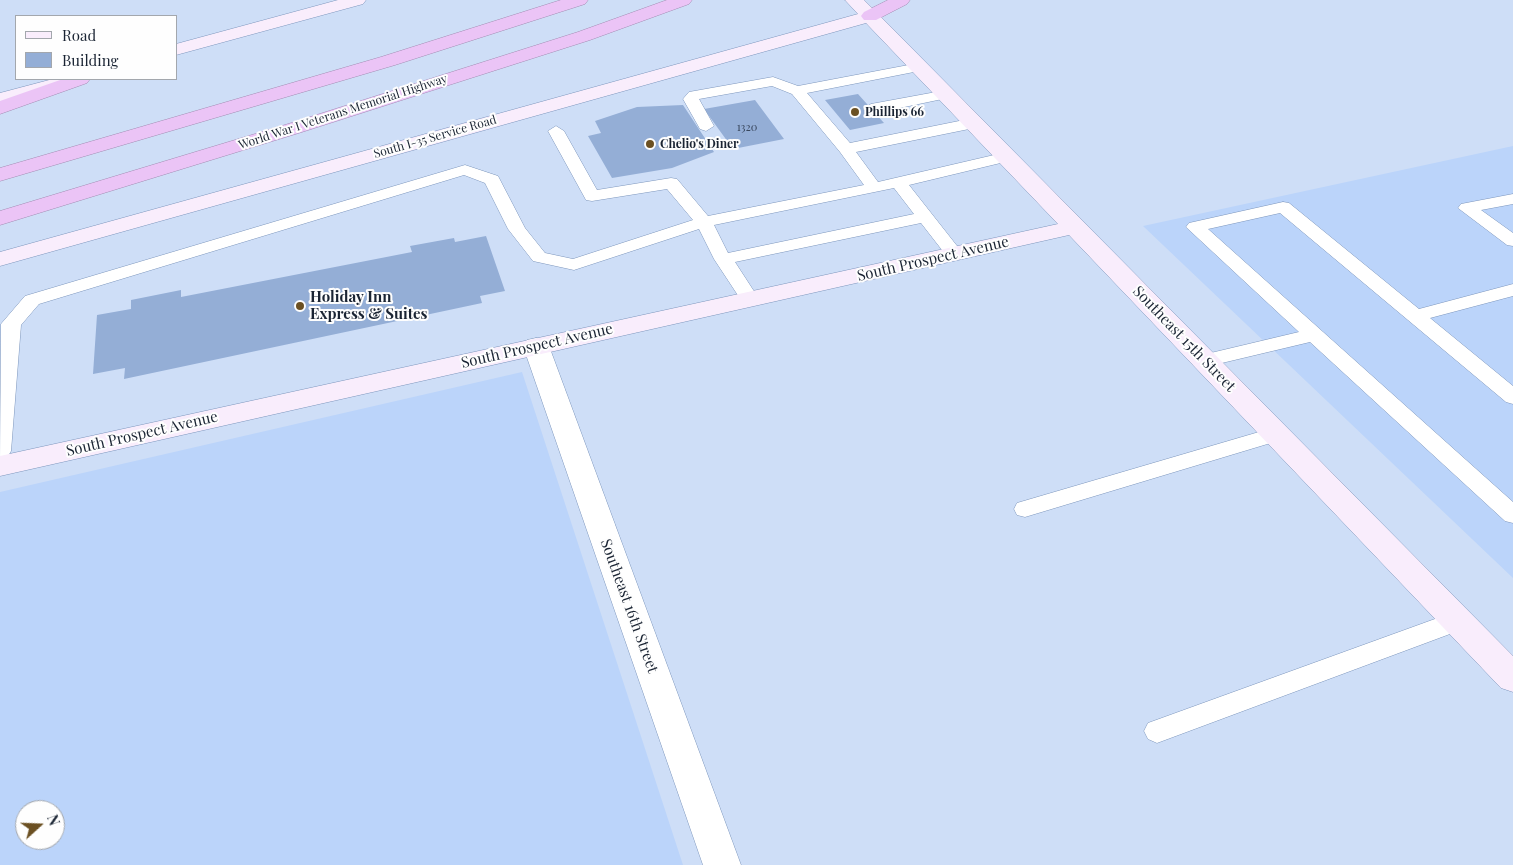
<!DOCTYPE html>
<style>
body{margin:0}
#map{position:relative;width:1513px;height:865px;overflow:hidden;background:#cedef7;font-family:"Playfair Display",serif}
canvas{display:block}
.legend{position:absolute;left:15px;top:15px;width:162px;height:65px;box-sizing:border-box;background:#fefefe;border:1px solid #a3a7ad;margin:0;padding:6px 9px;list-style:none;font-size:15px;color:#1a2433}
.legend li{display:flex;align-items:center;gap:10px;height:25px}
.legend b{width:25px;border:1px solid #a3a7ad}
.north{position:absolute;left:15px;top:800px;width:50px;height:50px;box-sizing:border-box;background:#fefefe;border:1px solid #a3a7ad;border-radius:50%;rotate:70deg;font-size:14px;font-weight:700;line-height:20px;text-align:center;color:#1a2433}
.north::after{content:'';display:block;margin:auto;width:18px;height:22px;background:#6b5022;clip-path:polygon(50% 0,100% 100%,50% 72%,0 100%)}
</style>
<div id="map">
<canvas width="1513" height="865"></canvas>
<ul class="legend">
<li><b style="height:6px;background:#f9edfc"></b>Road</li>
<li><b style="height:14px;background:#94aed6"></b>Building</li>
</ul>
<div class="north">N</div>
</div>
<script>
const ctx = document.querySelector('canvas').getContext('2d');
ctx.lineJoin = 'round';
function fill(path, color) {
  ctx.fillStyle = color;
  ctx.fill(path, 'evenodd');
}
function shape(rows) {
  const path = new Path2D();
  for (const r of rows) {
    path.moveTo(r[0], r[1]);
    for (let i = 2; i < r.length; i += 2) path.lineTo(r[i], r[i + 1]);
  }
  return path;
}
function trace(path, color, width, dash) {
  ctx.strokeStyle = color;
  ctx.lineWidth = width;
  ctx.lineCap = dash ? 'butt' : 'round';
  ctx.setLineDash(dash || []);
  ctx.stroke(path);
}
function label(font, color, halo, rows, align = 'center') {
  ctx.font = font + ' "Playfair Display",serif';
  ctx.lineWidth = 4;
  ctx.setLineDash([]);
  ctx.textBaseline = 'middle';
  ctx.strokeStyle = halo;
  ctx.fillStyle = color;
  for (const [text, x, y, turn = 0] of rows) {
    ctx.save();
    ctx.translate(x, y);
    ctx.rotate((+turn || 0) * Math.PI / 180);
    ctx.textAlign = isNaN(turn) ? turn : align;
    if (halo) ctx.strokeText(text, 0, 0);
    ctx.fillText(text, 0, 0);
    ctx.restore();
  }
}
fill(shape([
 [1513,146,1513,578,1143,226],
 [522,372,683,865,0,865,0,492],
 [25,810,55,810,55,840,25,840]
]), '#bbd4fa');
fill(shape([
 [858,94,884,123,850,130,825,100],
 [755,100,784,139,733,149,704,109],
 [683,105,714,152,672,168,612,178,588,136,601,133,595,121,637,107],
 [486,236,505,291,480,296,482,303,124,379,125,368,93,374,97,315,131,309,131,300,181,290,181,297,412,252,410,246,454,238,455,242]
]), '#94aed6');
const lane = shape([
 [919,63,926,67,924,70,807,93,850,143,974,118,982,123,974,128,856,152,878,182,1007,152,1013,154,1015,157,1013,160,909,185,961,251,964,255,961,259,949,259,921,223,735,262,759,299,757,303,750,305,743,303,714,259,699,229,574,270,533,261,508,229,485,183,464,175,39,304,21,325,11,451,8,456,0,459,1,324,25,296,465,165,498,176,525,228,545,253,573,259,693,220,667,189,592,201,586,200,548,131,556,126,564,131,597,190,671,178,677,179,708,216,864,185,840,152,792,94,772,86,699,99,714,126,706,131,700,129,683,99,689,92,773,77,798,86,919,63],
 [894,188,914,214,728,253,714,225,894,188],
 [947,90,954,94,952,97,871,114,863,109,871,104,947,90],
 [1513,194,1513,204,1481,210,1513,233,1513,246,1507,245,1458,208,1461,204,1513,194],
 [1283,202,1289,203,1419,309,1513,284,1513,296,1430,318,1513,386,1513,404,1506,402,1280,213,1208,229,1513,502,1513,523,1505,521,1310,342,1205,367,1198,366,1195,361,1198,356,1299,332,1186,227,1189,223,1283,202],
 [1276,427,1284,429,1287,434,1284,439,1025,517,1017,515,1014,509,1017,503,1276,427],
 [1457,611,1466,614,1469,621,1466,628,1157,743,1148,739,1144,731,1148,723,1457,611]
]);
const street = shape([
 [536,338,545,340,549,346,741,865,703,865,523,346,527,340,536,338]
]);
const secondary = shape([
 [338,0,366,0,363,4,176,55,176,44,338,0],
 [845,0,864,0,876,12,1513,656,1513,692,1501,688,1069,235,0,476,0,456,1058,224,866,23,0,266,0,252,858,14,845,0],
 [53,79,84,79,81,83,0,105,0,93,53,79]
]);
const highway = shape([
 [561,0,588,0,585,4,395,65,0,181,0,168,381,57,561,0],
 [667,0,692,0,689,4,590,40,302,132,0,225,0,211,288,124,578,32,667,0],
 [888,0,910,0,907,4,876,20,864,20,861,16,864,12,888,0],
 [63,79,90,79,87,83,0,114,0,101,63,79]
]);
trace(lane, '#7d96bc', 1);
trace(street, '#7d96bc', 1);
trace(secondary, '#7d96bc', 1);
trace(highway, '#a28cb2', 1);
fill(lane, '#fff');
fill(street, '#fff');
fill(secondary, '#f9edfc');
fill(highway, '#ebc4f6');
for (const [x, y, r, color] of [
 [855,112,5,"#6b5022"],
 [650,144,5,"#6b5022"],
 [300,306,5,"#6b5022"]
]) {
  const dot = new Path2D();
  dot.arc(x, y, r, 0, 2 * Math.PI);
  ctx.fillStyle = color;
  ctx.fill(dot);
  trace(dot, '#fefefe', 2);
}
label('11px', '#38465c', null, [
 ["1320",747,128]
]);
label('12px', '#1a2433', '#fefefe', [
 ["World War I Veterans Memorial Highway",343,112,-18],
 ["South I-35 Service Road",435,137,-16]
]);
label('bold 12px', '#1a2433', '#fefefe', [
 ["Phillips 66",865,112],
 ["Chelio's Diner",660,144]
], 'left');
label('15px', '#1a2433', '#fefefe', [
 ["South Prospect Avenue",933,259,-13],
 ["Southeast 15th Street",1184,339,46],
 ["South Prospect Avenue",537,346,-13],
 ["South Prospect Avenue",142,434,-13],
 ["Southeast 16th Street",629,606,70]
]);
label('bold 15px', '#1a2433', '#fefefe', [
 ["Holiday Inn",310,297],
 ["Express & Suites",310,314]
], 'left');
</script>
